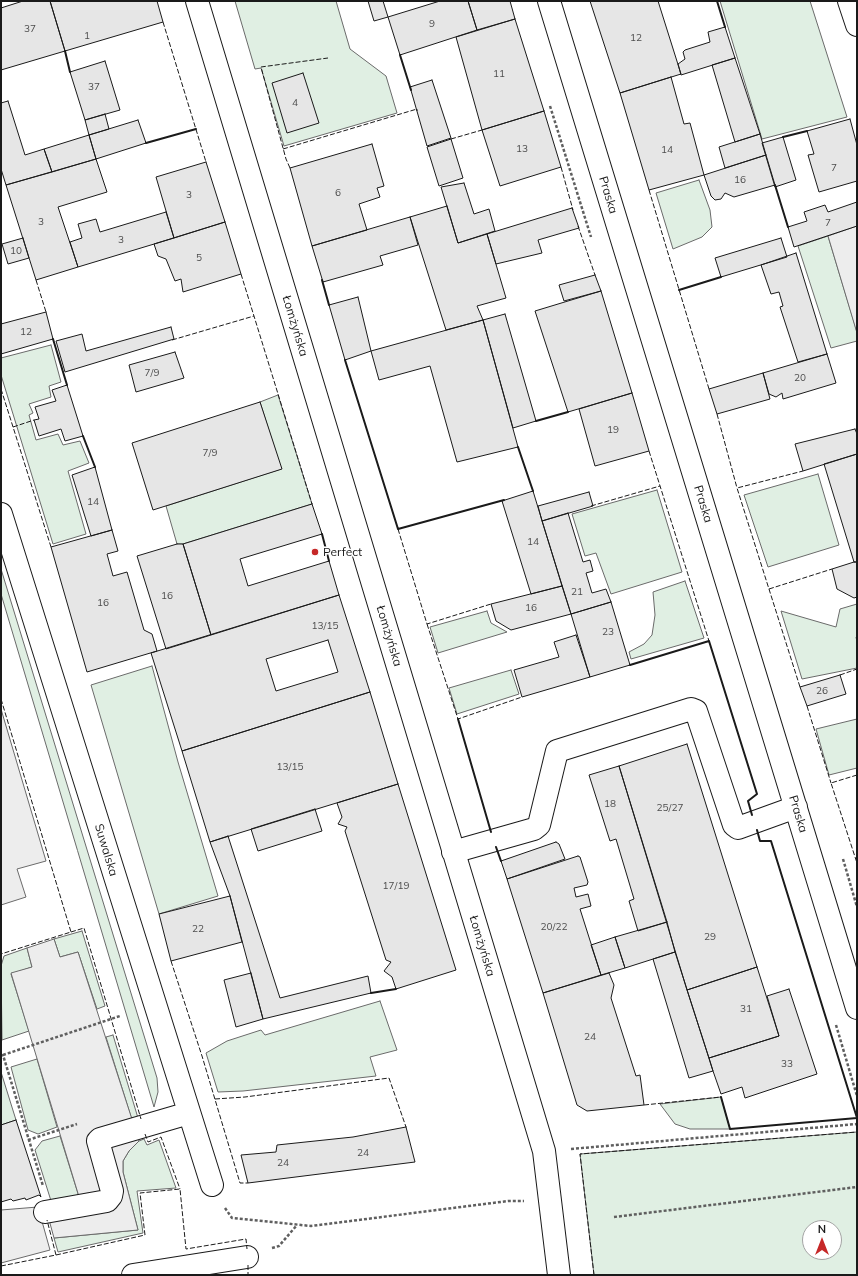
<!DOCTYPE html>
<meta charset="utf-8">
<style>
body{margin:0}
#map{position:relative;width:858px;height:1276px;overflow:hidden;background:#fff;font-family:Mulish,sans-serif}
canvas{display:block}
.frame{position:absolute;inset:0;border:2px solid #1a1a1a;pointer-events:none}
.north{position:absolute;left:802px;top:1220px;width:40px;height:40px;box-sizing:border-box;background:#fff;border:1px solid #a3a3a3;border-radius:50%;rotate:0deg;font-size:11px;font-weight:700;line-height:16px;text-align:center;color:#1a1a1a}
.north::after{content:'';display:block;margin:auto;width:14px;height:18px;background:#c62828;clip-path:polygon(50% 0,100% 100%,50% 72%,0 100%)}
</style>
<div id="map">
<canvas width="858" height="1276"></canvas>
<div class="frame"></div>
<div class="north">N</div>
</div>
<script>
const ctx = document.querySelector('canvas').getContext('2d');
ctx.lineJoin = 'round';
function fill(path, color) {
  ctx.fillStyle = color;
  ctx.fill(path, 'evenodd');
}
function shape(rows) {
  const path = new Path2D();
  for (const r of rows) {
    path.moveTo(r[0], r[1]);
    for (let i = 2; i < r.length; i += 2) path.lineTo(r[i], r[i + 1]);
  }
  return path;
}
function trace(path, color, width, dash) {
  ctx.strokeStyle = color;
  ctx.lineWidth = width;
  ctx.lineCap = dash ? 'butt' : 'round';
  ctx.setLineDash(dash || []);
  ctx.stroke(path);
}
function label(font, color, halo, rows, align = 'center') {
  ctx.font = font + ' Mulish,sans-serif';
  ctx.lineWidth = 3;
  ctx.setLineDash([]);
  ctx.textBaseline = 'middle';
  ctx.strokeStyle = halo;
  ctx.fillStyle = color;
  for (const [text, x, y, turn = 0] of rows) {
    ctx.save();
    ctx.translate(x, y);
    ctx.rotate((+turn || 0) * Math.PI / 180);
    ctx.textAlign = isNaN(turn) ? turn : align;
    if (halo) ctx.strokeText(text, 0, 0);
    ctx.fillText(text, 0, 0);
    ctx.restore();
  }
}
const green = shape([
 [235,1,336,1,350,49,386,76,397,113,284,146,261,68,255,69,235,1],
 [720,1,810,1,847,117,762,139,720,1],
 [699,180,710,210,712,227,702,237,673,249,656,193,699,180],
 [828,236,857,332,857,341,831,348,798,246,828,236],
 [51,345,61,382,49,386,51,397,29,404,33,413,29,415,36,440,58,434,63,445,80,441,89,463,68,471,86,534,53,544,1,375,1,358,51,345],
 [278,395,312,504,183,544,177,544,166,506,281,469,260,402,278,395],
 [818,474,839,545,768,567,744,495,818,474],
 [657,490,682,572,611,594,596,553,585,556,572,514,657,490],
 [1,569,157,1078,158,1092,154,1107,1,594,1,569],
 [685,581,704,638,631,659,629,652,644,644,652,635,655,615,653,592,685,581],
 [857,604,857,637,856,637,857,642,857,668,802,679,781,611,836,627,840,609,857,604],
 [487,611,491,623,507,632,438,653,430,627,487,611],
 [152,666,178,762,218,896,159,914,91,685,152,666],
 [511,670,519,694,457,714,449,688,511,670],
 [857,719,857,768,829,775,816,729,857,719],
 [82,931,105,1006,97,1009,78,952,60,957,54,939,82,931],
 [27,948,32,967,11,974,29,1031,2,1040,1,966,4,956,27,948],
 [380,1001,397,1050,370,1057,376,1076,243,1091,218,1092,206,1053,227,1041,261,1030,265,1035,380,1001],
 [113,1035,138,1118,132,1120,106,1037,113,1035],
 [37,1059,57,1127,38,1134,28,1130,11,1067,37,1059],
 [1,1072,16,1120,1,1125,1,1072],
 [721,1097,730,1129,690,1129,675,1124,660,1104,721,1097],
 [857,1132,857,1275,594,1275,580,1154,857,1132],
 [810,1228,834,1228,834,1252,810,1252,810,1228],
 [60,1136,80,1200,52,1204,35,1150,42,1141,60,1136],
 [144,1139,147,1145,159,1140,176,1188,137,1191,143,1233,58,1252,54,1238,138,1230,123,1172,123,1161,129,1151,139,1141,144,1139]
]);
fill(green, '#e0efe3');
trace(green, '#6a6a6a', 1);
const parking = shape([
 [857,226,857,333,828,236,857,226],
 [1,709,46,861,17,869,26,897,1,905,1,709],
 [54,939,60,957,78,952,139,1141,129,1151,123,1161,123,1172,138,1230,54,1238,45,1205,80,1200,11,973,32,967,27,948,54,939],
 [38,1207,50,1250,1,1263,1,1210,38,1207]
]);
fill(parking, '#ededed');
trace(parking, '#6a6a6a', 1);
const building = shape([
 [23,1,50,1,65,51,1,70,1,8,23,1],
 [50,1,157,1,163,22,65,51,50,1],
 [368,1,383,1,388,17,374,21,368,1],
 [440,1,468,1,477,30,400,55,388,17,440,1],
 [468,1,510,1,515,19,477,30,468,1],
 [590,1,658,1,681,74,620,93,590,1],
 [515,19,544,111,482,130,456,37,515,19],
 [725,27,735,58,681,75,678,64,685,59,683,52,685,50,710,42,708,32,725,27],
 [735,58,760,134,735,142,712,65,735,58],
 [105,61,120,110,85,120,70,72,105,61],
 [303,73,319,123,287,133,272,83,303,73],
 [671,77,684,124,690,123,704,175,649,190,620,93,671,77],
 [432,80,451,138,427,146,410,87,432,80],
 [8,101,25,155,44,149,52,172,6,185,1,169,1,103,8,101],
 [544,111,561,167,500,186,482,130,544,111],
 [105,114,109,129,89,135,85,120,105,114],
 [850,119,857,145,857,181,819,192,808,155,814,154,807,131,850,119],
 [138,120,146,143,96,159,89,135,138,120],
 [760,134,766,155,725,168,719,147,760,134],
 [89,135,96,159,52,172,44,149,89,135],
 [783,137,796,180,775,187,762,143,783,137],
 [451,139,463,178,439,186,427,147,451,139],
 [372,144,384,186,377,188,380,197,359,204,367,230,312,246,290,168,372,144],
 [766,155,775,185,734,197,725,193,721,199,715,200,711,196,704,175,766,155],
 [96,159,107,192,58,207,78,267,36,280,6,185,96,159],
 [206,162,225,222,174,238,156,177,206,162],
 [464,183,474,214,489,209,495,231,458,243,441,187,464,183],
 [857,202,857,226,794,247,788,227,807,221,804,212,825,205,828,212,857,202],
 [447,206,458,243,487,234,506,298,477,306,483,320,446,330,410,217,447,206],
 [572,208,579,228,538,240,542,253,496,264,487,234,572,208],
 [166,212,174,238,78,267,70,242,82,238,78,224,96,219,100,232,166,212],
 [410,217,418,245,380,256,383,265,323,282,312,246,410,217],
 [225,222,241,274,183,292,181,279,175,281,166,259,158,256,154,244,225,222],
 [23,238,29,258,8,264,2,244,23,238],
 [781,238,787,257,721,277,715,258,781,238],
 [796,253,827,354,798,362,780,307,783,306,779,292,771,294,761,265,796,253],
 [595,275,601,291,564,301,559,285,595,275],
 [601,291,632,393,568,412,535,311,601,291],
 [358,297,371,351,345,360,329,305,358,297],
 [46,312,53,339,1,354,1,324,46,312],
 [505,314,536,421,513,428,483,320,505,314],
 [483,320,518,447,457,462,430,366,379,380,371,351,483,320],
 [171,327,174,339,65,372,56,341,82,334,86,351,171,327],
 [175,352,184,378,136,392,129,365,175,352],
 [827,354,836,383,783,399,782,393,776,397,769,394,763,373,827,354],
 [763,373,770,399,717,414,709,389,763,373],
 [67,385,83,436,65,441,61,429,39,436,34,420,39,419,35,407,56,401,52,390,67,385],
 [632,393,649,451,595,466,579,409,632,393],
 [260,402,282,469,153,510,132,443,260,402],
 [855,429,857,434,857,454,803,471,795,444,855,429],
 [857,454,857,562,854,562,824,464,857,454],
 [95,467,112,530,91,536,72,475,95,467],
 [533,491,562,586,531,594,502,501,533,491],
 [589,492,593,506,542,521,538,506,589,492],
 [312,504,322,534,240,559,248,586,329,561,339,595,211,635,183,544,312,504],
 [568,513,583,562,590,560,593,571,586,573,592,593,606,589,611,602,571,614,542,521,568,513],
 [112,530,118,551,107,554,113,576,127,572,144,630,152,634,157,651,87,672,51,547,112,530],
 [177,544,183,544,211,635,166,649,137,556,177,544],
 [854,562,857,562,857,597,854,598,837,589,832,569,854,562],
 [562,586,571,614,511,630,496,621,491,604,562,586],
 [339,595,370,692,182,751,151,653,339,595],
 [328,640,338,672,276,691,266,659,328,640],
 [611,602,630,665,590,677,571,614,611,602],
 [576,635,590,677,522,697,514,670,559,657,554,642,576,635],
 [840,675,846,694,807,706,800,687,840,675],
 [370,692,398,784,210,842,182,751,370,692],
 [687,744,757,967,687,990,619,766,687,744],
 [619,766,667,922,638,931,629,901,634,899,616,839,610,841,589,775,619,766],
 [398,784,456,970,396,989,392,977,384,971,391,962,386,960,345,831,347,827,338,824,342,817,337,803,398,784],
 [315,809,322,831,258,851,251,829,315,809],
 [228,836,280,998,368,976,371,993,263,1019,230,896,210,842,228,836],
 [556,842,559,844,565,859,507,879,501,861,556,842],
 [578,856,580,857,588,882,587,885,574,888,576,897,588,894,591,906,580,909,601,975,543,993,507,879,578,856],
 [230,896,242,942,171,961,159,914,230,896],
 [667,922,675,952,625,968,615,937,667,922],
 [615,937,625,968,601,975,591,945,615,937],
 [675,952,713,1071,689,1078,653,959,675,952],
 [757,967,779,1036,709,1058,687,990,757,967],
 [251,973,263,1019,236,1027,224,980,251,973],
 [609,973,614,985,611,998,636,1076,640,1075,644,1105,587,1111,577,1105,543,993,609,973],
 [789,989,817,1074,745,1098,742,1087,721,1094,713,1071,709,1058,779,1036,767,996,789,989],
 [16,1120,41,1197,39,1195,26,1200,25,1198,13,1201,11,1199,1,1202,1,1125,16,1120],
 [406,1127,415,1162,248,1183,241,1155,276,1152,277,1145,353,1137,406,1127]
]);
fill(building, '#e6e6e6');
trace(building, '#1a1a1a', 1);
const minor = shape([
 [197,1,544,1151,559,1275],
 [549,1,857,1008],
 [849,1,857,25],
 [1,514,212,1185],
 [453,852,534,829,539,825,557,751,691,709,696,711,734,825,738,828,796,807],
 [45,1212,107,1201,111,1196,112,1191,98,1141,100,1139,189,1113],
 [133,1275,247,1257]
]);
trace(minor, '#1a1a1a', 24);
trace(shape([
 [550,106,591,237],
 [843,859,857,907],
 [836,1025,857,1096],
 [3,1055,120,1016],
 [1,1056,3,1055,43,1186],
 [28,1140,77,1124],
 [571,1149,857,1124],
 [225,1208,232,1218,311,1226,508,1201,524,1201],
 [614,1217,857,1187],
 [272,1248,279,1246,297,1225]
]), '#5f5f5f', 2.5, [3, 2]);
trace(minor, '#fff', 22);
trace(shape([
 [163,22,206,162],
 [451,139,482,130],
 [283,149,417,109,417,111],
 [561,167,573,210],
 [290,168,286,159,261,67,328,58],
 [649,190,709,389],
 [578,226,595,275],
 [241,274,312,504],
 [36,280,46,312],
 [172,340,254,316],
 [1,389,51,547],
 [717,414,737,488],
 [13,427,34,420],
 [649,451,709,641],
 [591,506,660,486],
 [398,529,427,624,491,604],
 [769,589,832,569],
 [427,624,458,719,522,697],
 [840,675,857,669],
 [800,687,737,488,803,471],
 [1,699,71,932,1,954],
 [807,706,831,783],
 [857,775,831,783,857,863],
 [71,932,84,928,141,1119],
 [171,961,202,1056,240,1183,248,1183],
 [215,1099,245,1097,389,1078,406,1127],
 [644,1105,721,1097],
 [145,1134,148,1142,161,1137,180,1189],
 [56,1255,145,1235,140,1193,180,1189,186,1249,246,1239,247,1249],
 [248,1265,248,1275],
 [1,1266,56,1255,47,1220],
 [594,1275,580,1154,857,1132]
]), '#1a1a1a', 1, [5, 2]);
trace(shape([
 [717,1,725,27],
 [65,51,70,72],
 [400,55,411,90],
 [783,137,807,131],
 [146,143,196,129],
 [775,185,788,227],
 [322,280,329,305],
 [679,290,721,277],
 [53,339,67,385],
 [345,360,398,529,504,500],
 [536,421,568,412],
 [83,436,95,467],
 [518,447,533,491],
 [322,534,329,561],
 [630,665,709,641,757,794,748,801,752,815],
 [458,719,491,832],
 [496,847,501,861],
 [371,993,396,989],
 [721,1097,730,1129,857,1118,771,841,760,841,757,830]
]), '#1a1a1a', 2);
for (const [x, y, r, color] of [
 [315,552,4,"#c62828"]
]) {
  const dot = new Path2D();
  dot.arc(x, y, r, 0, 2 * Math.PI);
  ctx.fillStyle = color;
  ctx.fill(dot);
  trace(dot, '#fff', 1.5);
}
label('10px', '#4d4d4d', null, [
 ["9",432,24],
 ["37",30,29],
 ["1",87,36],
 ["12",636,38],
 ["11",499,74],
 ["37",94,87],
 ["4",295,103],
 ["13",522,149],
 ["14",667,150],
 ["7",834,168],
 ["16",740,180],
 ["6",338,193],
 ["3",189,195],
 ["3",41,222],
 ["7",828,223],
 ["3",121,240],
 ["10",16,251],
 ["5",199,258],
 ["12",26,332],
 ["7/9",152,373],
 ["20",800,378],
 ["19",613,430],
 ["7/9",210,453],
 ["14",93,502],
 ["14",533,542],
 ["21",577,592],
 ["16",167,596],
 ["16",103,603],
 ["16",531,608],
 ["13/15",325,626],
 ["23",608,632],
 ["26",822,691],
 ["13/15",290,767],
 ["18",610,804],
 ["25/27",670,808],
 ["17/19",396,886],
 ["20/22",554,927],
 ["22",198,929],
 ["29",710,937],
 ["31",746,1009],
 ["24",590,1037],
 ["33",787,1064],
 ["24",363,1153],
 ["24",283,1163]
]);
label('12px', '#1a1a1a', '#fff', [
 ["Praska",608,195,73],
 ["Łomżyńska",295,326,73],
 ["Praska",703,504,73],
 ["Łomżyńska",389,636,73],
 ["Praska",798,814,73],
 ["Suwalska",106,850,73],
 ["Łomżyńska",482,946,73]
]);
label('12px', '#1a1a1a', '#fff', [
 ["Perfect",323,552]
], 'left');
</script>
